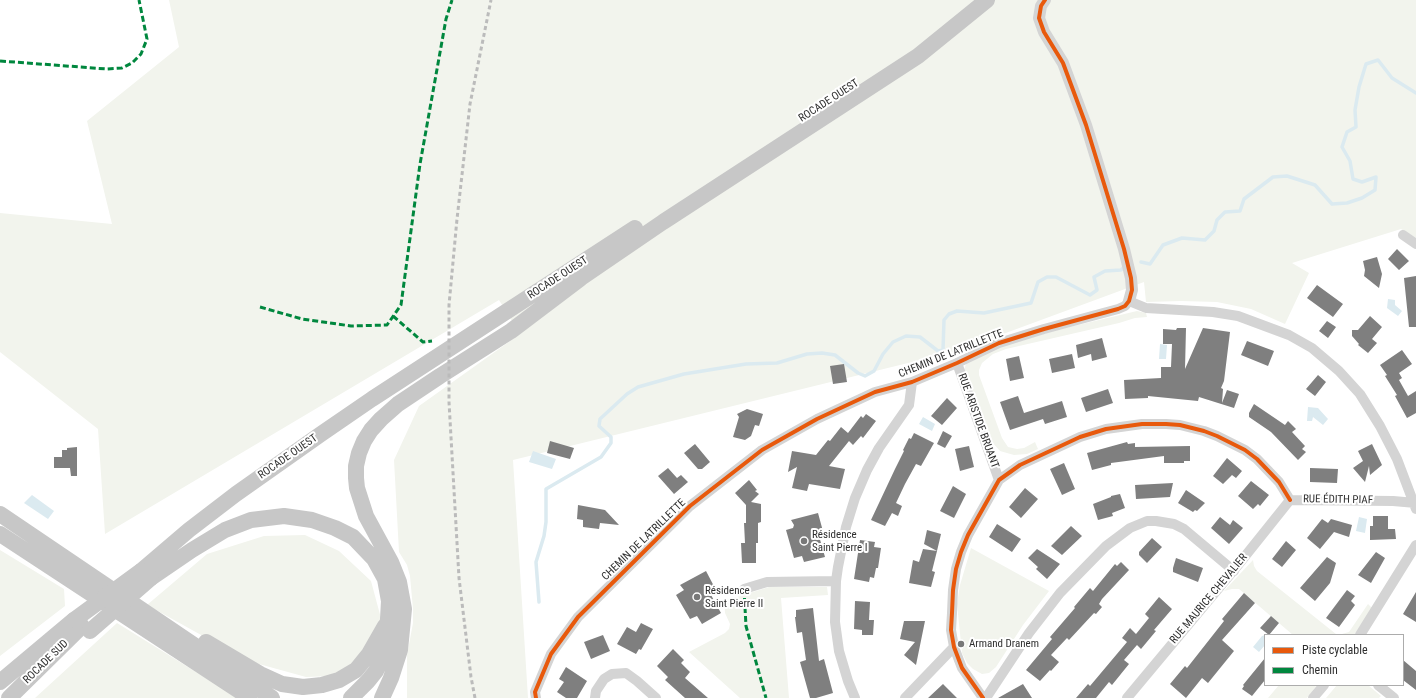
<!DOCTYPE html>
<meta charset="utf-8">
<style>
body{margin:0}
#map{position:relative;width:1416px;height:698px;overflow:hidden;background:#fff;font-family:"Roboto Condensed",sans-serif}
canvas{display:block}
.legend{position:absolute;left:1264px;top:634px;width:140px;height:52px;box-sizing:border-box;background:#fff;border:1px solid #acacac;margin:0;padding:5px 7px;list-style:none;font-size:12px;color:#2f2f2f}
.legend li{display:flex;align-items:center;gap:8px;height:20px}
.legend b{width:20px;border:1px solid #acacac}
</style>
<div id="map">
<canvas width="1416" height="698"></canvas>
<ul class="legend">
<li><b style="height:5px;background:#e8590c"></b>Piste cyclable</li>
<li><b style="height:5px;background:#00873e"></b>Chemin</li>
</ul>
</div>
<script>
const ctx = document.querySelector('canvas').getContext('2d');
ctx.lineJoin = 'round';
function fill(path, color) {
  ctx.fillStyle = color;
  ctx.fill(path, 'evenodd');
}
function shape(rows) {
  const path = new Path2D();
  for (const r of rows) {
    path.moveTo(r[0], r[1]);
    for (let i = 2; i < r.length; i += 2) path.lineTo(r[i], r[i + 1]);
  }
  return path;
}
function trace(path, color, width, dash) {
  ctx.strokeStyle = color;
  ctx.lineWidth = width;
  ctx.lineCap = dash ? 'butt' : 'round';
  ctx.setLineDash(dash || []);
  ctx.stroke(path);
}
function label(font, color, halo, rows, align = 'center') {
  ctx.font = font + ' "Roboto Condensed",sans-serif';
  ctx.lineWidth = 4;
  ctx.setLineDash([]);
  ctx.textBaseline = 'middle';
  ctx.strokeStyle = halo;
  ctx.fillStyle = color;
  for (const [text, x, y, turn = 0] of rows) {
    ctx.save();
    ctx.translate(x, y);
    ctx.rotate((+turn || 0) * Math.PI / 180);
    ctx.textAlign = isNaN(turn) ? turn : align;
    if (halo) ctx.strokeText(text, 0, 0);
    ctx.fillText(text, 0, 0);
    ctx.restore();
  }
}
fill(shape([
 [169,0,1416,0,1416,238,1401,229,1292,263,1309,273,1285,324,1251,309,1217,302,1181,301,1146,302,1144,282,957,351,513,460,528,698,407,698,407,655,413,623,413,609,410,576,407,565,399,552,394,460,419,406,520,334,499,300,105,534,98,429,0,352,0,213,112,224,87,121,179,47],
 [1137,311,1146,313,1147,317,1135,318,1119,323,1006,349,993,354,982,363,979,370,979,375,1002,438,1008,447,1017,449,1024,448,1035,442,1038,449,1027,454,1014,455,1000,451,991,441,964,370,966,364,990,350,1057,330],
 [305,535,339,551,371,581,382,622,370,657,333,676,306,677,248,661,147,605,207,554,264,536],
 [971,548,1049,591,1023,625,996,667,989,673,982,674,973,669,967,663,962,653,957,604,960,585],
 [0,550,64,589,65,606,0,656],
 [1253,560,1254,566,1257,571,1336,634,1342,634,1349,632,1368,604,1372,608,1354,635,1293,635,1239,589,1232,589,1224,591],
 [769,587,827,587,828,595,781,598,789,698,740,698,689,652,725,633,729,629,730,624,725,613,724,601],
 [117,623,238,698,35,698],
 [1279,685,1317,685,1307,698,1268,698],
 [1337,685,1368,685,1381,696,1379,698,1326,698]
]), '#f2f4ed');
fill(shape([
 [1388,299,1395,300,1395,305,1402,311,1398,316,1387,308],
 [1160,344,1167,345,1166,359,1159,359],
 [1308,407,1318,408,1328,419,1323,425,1313,417,1312,421,1307,421],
 [923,417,935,424,932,431,919,424],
 [533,451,556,459,552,469,529,462],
 [32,495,54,511,48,519,24,503],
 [1359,517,1367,519,1365,533,1356,531],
 [1265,635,1265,645,1259,652,1253,647,1262,636]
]), '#dbeaf0');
trace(shape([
 [1141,262,1150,264,1163,245,1182,238,1205,240,1214,231,1217,220,1225,212,1240,211,1244,199,1273,177,1287,176,1315,185,1332,204,1347,203,1362,198,1375,190,1376,177,1362,182,1353,179,1350,161,1342,147,1347,132,1356,127,1355,110,1359,87,1366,64,1378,60,1392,78,1416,93],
 [539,602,536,562,544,536,546,522,546,489,601,457,611,443,611,437,599,426,600,419,627,394,638,387,684,374,746,364,777,363,807,354,822,353,835,355,858,373,865,376,874,371,883,354,893,342,906,336,920,337,938,351,943,350,944,320,949,314,957,311,984,313,1031,303,1038,282,1047,277,1056,277,1090,295,1097,290,1094,277,1105,271,1121,270,1124,267]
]), '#dbeaf0', 3.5);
fill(shape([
 [1397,249,1409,261,1399,270,1388,259],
 [1377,257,1382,274,1379,288,1364,276,1365,270,1363,261],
 [1416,276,1416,327,1409,327,1404,278],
 [1317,285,1343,304,1333,317,1307,298],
 [1370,316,1382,327,1372,339,1377,343,1368,353,1358,345,1359,344,1352,336,1352,330,1358,330],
 [1327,321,1336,327,1328,338,1319,331],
 [1177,328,1186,328,1185,369,1203,328,1230,332,1224,381,1221,388,1223,389,1222,403,1227,390,1239,394,1234,408,1199,397,1198,401,1148,396,1148,398,1125,399,1124,380,1161,378,1161,367,1171,367,1172,344,1163,344,1163,329,1176,330],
 [1102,338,1107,357,1092,361,1091,354,1078,358,1076,345],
 [1247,341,1274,351,1268,366,1241,355],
 [1402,350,1412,364,1399,373,1402,378,1399,380,1408,396,1416,391,1416,413,1407,418,1395,396,1397,395,1385,376,1387,375,1380,365],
 [1072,354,1075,368,1052,373,1049,359],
 [1019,356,1024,378,1010,381,1006,359],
 [844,364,847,382,833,384,830,366],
 [1318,375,1326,382,1315,396,1306,389],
 [1108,389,1113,403,1086,412,1081,398],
 [1018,396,1024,413,1062,401,1067,417,1045,424,1043,419,1010,430,1000,402],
 [947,398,957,408,942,425,931,416],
 [1254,404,1285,425,1288,421,1296,429,1292,432,1305,446,1302,449,1306,452,1298,460,1271,432,1249,417,1249,413],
 [747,409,763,414,759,426,755,425,751,436,745,440,733,437,739,417,737,414],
 [866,414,876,421,863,438,861,436,853,445,849,441,829,466,845,469,840,489,809,484,807,491,792,488,797,467,788,472,792,451,816,455,828,440,830,441,841,427,848,433,861,416,863,418],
 [943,431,952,436,945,448,937,444],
 [914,433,934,443,921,466,916,464,905,484,896,503,902,506,898,516,892,513,885,526,871,520,895,469,904,451,903,450,909,438,911,439],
 [550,441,574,448,570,459,547,453],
 [1127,442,1128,444,1135,443,1135,447,1190,446,1190,461,1184,461,1184,463,1164,463,1164,456,1111,463,1111,465,1092,470,1087,453],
 [695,444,710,462,702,469,698,469,684,453],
 [1372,444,1382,465,1370,475,1369,466,1365,482,1353,468,1363,461,1358,451],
 [969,446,974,467,960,471,955,449],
 [77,447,77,476,71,476,70,468,54,468,54,457,62,457,62,450,67,450,67,448],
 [1227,458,1242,471,1236,478,1232,475,1223,484,1213,476],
 [1064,463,1075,489,1062,495,1050,469],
 [668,468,677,478,681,475,688,482,674,494,658,476],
 [1310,468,1338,469,1337,483,1310,482],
 [749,480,757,490,755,491,759,494,751,502,761,504,761,522,758,523,758,543,756,543,756,563,742,563,741,543,745,543,744,523,746,523,746,505,735,493],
 [1251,481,1269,495,1260,506,1258,504,1253,509,1238,496],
 [1173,483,1170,497,1136,499,1135,485],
 [953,486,966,494,954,518,940,511],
 [1025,488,1038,499,1021,518,1009,507],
 [1186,490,1205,503,1197,511,1195,510,1193,512,1178,503],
 [1120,494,1125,508,1112,513,1113,516,1098,520,1093,504,1111,497,1111,496],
 [578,505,605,510,619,525,600,523,599,529,583,527,583,520,577,519],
 [818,513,824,535,819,536,825,557,804,562,802,556,794,558,786,530,793,528,794,525,791,520],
 [1373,516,1388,516,1388,529,1395,529,1396,539,1370,540,1370,526,1373,526],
 [1220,517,1230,525,1233,520,1243,528,1229,544,1211,528],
 [1322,519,1328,523,1331,519,1352,525,1349,537,1334,532,1320,549,1307,538],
 [997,524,1021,539,1012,552,989,537],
 [1071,526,1082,536,1062,555,1051,546],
 [927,530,941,534,937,551,924,544],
 [1152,538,1162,547,1147,563,1139,555,1139,552],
 [860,540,875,542,874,547,881,548,878,568,876,568,874,578,870,577,869,582,854,579],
 [1286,541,1296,550,1282,567,1272,559],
 [923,549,937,551,932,571,935,572,931,587,909,583,913,560,919,562],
 [1037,549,1060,564,1047,579,1036,569,1038,567,1028,558],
 [1376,552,1385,558,1371,583,1358,575],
 [1327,557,1336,563,1330,583,1315,601,1300,588],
 [1176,558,1203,568,1198,582,1173,572,1173,568],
 [1121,562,1129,570,1102,599,1099,604,1102,607,1096,614,1094,613,1069,640,1067,638,1051,655,1059,662,1051,671,1050,670,1040,681,1026,670,1052,639,1050,637,1075,608,1074,607,1090,588,1093,591,1115,564,1117,566],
 [706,571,717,592,711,595,721,613,702,624,697,616,690,619,676,595,684,590,680,585],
 [1347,590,1355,596,1351,601,1355,605,1339,627,1326,618],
 [1416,592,1416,622,1403,614],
 [1244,593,1255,603,1222,640,1234,651,1208,683,1202,678,1186,698,1170,684,1185,666,1187,668,1224,621,1222,619],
 [1159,597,1172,609,1154,630,1156,631,1141,649,1137,645,1124,660,1129,664,1112,685,1109,682,1096,698,1076,698,1088,684,1090,686,1127,642,1122,638,1130,628,1136,634,1149,618,1145,614],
 [855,601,870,602,869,620,874,620,873,635,862,635,862,630,854,629],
 [813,608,819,661,824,659,833,693,816,698,810,698,800,662,806,660,802,632,797,633,795,617,796,617,796,610],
 [1271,616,1279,623,1269,635,1260,628],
 [904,621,925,621,916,665,904,655,915,642,900,639],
 [641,623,653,629,641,650,639,649,636,654,617,644,627,627,636,632],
 [603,635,610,651,591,659,584,642],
 [673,649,684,660,681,663,690,672,685,678,708,698,685,698,665,680,668,677,657,666],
 [1265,658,1265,680,1252,696,1242,689,1244,686,1243,685],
 [1403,660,1416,671,1416,690,1403,680],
 [566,667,587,681,577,698,566,698,557,692,564,682,559,679],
 [943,684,957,698,928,698],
 [1023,684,1032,698,998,698]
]), '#7f7f7f');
trace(shape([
 [1403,235,1416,244],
 [957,363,999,480],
 [1290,500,1393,501,1416,503],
 [744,589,767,582,836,581],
 [1360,635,1416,545],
 [1378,685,1394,698],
 [536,698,535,692,551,654,578,617,690,506,762,450,817,419,875,392,912,382,957,363,999,343,1044,329,1118,309,1125,306,1129,301,1146,308,1213,312,1238,316,1289,335,1312,348,1339,371,1360,394,1380,426,1397,459,1416,509],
 [595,698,596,691,604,679,612,674,626,673,637,681,656,698],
 [855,698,848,681,839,651,835,622,836,581,838,567,846,527,855,498,867,470,879,448,909,405,912,382],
 [905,698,954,647],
 [983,698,962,668,954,647,951,630,952,613,953,590,956,569,961,552,968,535,999,480,1020,465,1080,437,1106,429,1142,424,1166,424,1180,425,1204,431,1217,436,1245,450,1257,459,1279,482,1290,500],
 [986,698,1029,633,1060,593,1106,546,1130,528,1147,521,1156,521,1174,524,1184,529,1234,571],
 [1127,698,1238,565,1290,500],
 [1313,698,1324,685]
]), '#d4d4d4', 10);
trace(shape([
 [1045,0,1041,6,1039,18,1044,32,1063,63,1086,125,1124,249,1131,278,1132,290,1129,301]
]), '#d4d4d4', 12);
trace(shape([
 [0,514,272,698],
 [0,534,238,690,249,698],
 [141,571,189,530,236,494,321,434,372,399,635,228],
 [151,578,192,550,225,530,251,520,284,516,312,520,335,528,353,537,374,559,385,579,389,601,388,619,384,653,376,671,368,681,351,698],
 [206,642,260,674,282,684,303,687,322,685,339,680,356,670,369,654,385,626],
 [0,682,74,620],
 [9,698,82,626],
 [382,698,391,678,400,650,404,609,399,582,391,562,366,516,357,488,356,478,356,466,359,453,364,441,371,430,381,419,398,404,440,376,511,331,581,278,663,222,918,56,987,0]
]), '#c7c7c7', 16);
trace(shape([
 [475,698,471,677,459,578,449,402,449,305,457,219,470,104,491,0]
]), '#bbb', 3, [4, 3]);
trace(shape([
 [74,620,141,571],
 [90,631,151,578]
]), '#c7c7c7', 16);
trace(shape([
 [0,61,107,69,122,68,132,63,141,54,147,39,139,0],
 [260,307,302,319,351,326,387,325,401,305,420,164,446,19,452,0],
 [393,316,423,342,432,341],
 [744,589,746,626,766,698]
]), '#00873e', 3, [6, 3]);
trace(shape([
 [536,698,535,692,551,654,578,617,690,506,762,450,817,419,875,392,912,382,957,363,999,343,1044,329,1118,309,1125,306,1129,301,1132,290,1131,278,1124,249,1086,125,1063,63,1044,32,1039,18,1041,6,1045,0],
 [983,698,962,668,954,647,951,630,952,613,953,590,956,569,961,552,968,535,999,480,1020,465,1080,437,1106,429,1142,424,1166,424,1180,425,1204,431,1217,436,1245,450,1257,459,1279,482,1290,500]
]), '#e8590c', 4);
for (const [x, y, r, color] of [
 [804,541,4,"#787878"],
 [697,597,4,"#787878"],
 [961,644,4,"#787878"]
]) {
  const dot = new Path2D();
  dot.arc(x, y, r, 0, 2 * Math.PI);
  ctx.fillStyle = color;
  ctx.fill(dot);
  trace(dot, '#fff', 1.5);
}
label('11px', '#2f2f2f', '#fff', [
 ["ROCADE OUEST",829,101,-33],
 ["ROCADE OUEST",558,278,-33],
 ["CHEMIN DE LATRILLETTE",951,354,-22],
 ["RUE ARISTIDE BRUANT",978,421,70],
 ["ROCADE OUEST",288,457,-35],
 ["RUE ÉDITH PIAF",1338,500,1],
 ["CHEMIN DE LATRILLETTE",644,540,-44],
 ["RUE MAURICE CHEVALIER",1209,599,-50],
 ["ROCADE SUD",46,662,-44]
]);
label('11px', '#2f2f2f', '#fff', [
 ["Résidence",812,535],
 ["Saint Pierre I",812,548],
 ["Résidence",705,591],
 ["Saint Pierre II",705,604],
 ["Armand Dranem",969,644]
], 'left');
</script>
